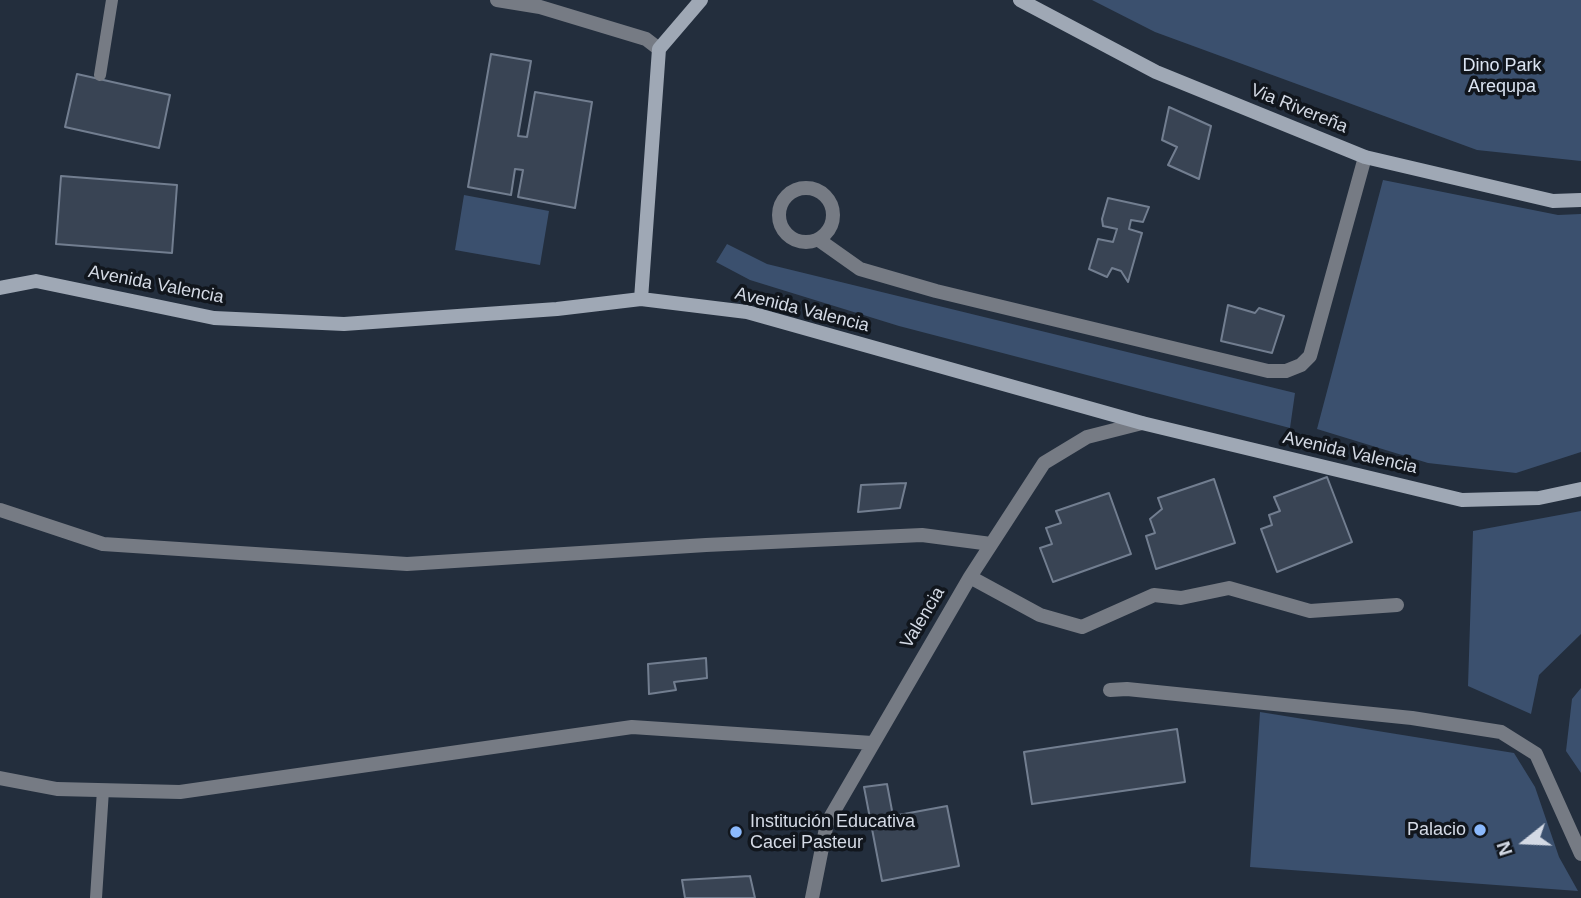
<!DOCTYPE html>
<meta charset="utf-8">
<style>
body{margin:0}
#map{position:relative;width:1581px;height:898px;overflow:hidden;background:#232e3d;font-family:Arial,sans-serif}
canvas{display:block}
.north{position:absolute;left:1490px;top:807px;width:70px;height:70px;-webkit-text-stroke:5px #11161d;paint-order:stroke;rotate:252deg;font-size:19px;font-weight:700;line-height:28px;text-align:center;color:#d4dae5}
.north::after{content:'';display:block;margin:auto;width:24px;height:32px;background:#d4dae5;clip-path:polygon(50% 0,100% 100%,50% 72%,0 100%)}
</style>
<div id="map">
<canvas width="1581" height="898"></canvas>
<div class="north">N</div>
</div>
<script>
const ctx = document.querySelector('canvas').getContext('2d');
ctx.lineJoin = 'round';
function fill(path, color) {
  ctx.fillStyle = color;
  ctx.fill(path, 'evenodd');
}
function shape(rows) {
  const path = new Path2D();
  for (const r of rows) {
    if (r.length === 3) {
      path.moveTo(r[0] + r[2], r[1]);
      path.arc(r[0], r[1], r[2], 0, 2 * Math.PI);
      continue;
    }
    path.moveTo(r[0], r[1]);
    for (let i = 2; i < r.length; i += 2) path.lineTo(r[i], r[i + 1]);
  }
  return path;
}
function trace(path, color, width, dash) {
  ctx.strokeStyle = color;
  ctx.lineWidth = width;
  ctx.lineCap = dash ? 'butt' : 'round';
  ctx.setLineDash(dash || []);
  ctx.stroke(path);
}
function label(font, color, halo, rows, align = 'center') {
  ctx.font = font + ' Arial,sans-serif';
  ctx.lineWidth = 7;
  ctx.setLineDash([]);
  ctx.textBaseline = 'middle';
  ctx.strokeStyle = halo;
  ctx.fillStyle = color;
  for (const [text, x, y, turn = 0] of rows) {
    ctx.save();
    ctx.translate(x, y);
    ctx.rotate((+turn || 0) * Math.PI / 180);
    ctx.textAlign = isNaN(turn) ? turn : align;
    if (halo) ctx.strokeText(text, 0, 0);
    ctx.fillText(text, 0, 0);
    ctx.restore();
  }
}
fill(shape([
 [1092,0,1581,0,1581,161,1477,150,1155,32],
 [1383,180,1558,215,1581,214,1581,452,1516,473,1428,463,1317,429],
 [464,195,549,211,540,265,455,250],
 [727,244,767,264,1295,393,1290,428,899,326,750,280,716,262],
 [1581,511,1581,634,1539,675,1531,714,1468,686,1473,531],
 [1581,688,1581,773,1566,751,1572,699],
 [1260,712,1514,753,1535,787,1559,857,1578,891,1250,867]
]), '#3b506e');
const building = shape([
 [491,54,531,61,518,136,527,137,535,92,592,102,575,208,518,197,523,170,515,169,511,195,468,187,491,54],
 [77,74,170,95,159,148,65,127,77,74],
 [1169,107,1211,126,1199,179,1168,165,1177,147,1162,140,1169,107],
 [61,176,177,185,172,253,56,244,61,176],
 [1108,198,1149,207,1143,222,1131,220,1129,229,1142,233,1128,282,1121,271,1112,268,1107,277,1089,269,1098,239,1113,242,1117,229,1103,226,1102,219,1108,198],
 [1228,305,1255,313,1259,308,1284,316,1272,353,1221,341,1228,305],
 [1327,477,1352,542,1277,572,1261,529,1272,525,1269,515,1280,511,1274,497,1327,477],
 [1214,479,1235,543,1156,569,1146,536,1155,533,1150,519,1162,509,1158,498,1214,479],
 [906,483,900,508,858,512,861,485,906,483],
 [1109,493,1131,554,1053,582,1040,548,1052,544,1046,528,1061,523,1056,511,1109,493],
 [706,658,707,678,674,682,676,690,649,694,648,664,706,658],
 [1177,729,1185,782,1032,804,1024,752,1177,729],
 [887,784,893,816,947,806,959,866,882,881,864,787,887,784],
 [750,876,755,898,685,898,682,880,750,876]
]);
fill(building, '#394454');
trace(building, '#727e90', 2);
trace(shape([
 [100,75,112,0],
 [96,898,103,790]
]), '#767b84', 12);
trace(shape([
 [497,0,540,7,646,39,659,49],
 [806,215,27],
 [819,240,860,269,936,291,1268,371,1286,371,1301,365,1310,356,1365,157],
 [0,510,103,544,407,564,706,545,922,535,991,544],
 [970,577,1040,615,1082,627,1154,595,1181,598,1229,588,1310,611,1397,605],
 [1110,690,1127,689,1412,718,1501,732,1536,754,1581,854],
 [0,778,57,789,180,792,632,727,872,743],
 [812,898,827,823,970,577,1044,463,1087,437,1142,423]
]), '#767b84', 14);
trace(shape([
 [1020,0,1156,72,1365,157,1553,201,1581,200],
 [0,288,36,281,214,318,344,324,557,309,641,299,747,312,1142,423,1462,500,1539,498,1581,489],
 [641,299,659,49,701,0]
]), '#9fa8b5', 14);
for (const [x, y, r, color] of [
 [1480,830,7,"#8bb9fc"],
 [736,832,7,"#8bb9fc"]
]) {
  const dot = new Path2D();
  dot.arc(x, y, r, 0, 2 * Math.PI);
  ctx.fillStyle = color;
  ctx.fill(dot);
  trace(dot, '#11161d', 2.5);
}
label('18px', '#dbe4f2', '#11161d', [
 ["Dino Park",1502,66],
 ["Arequpa",1502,87]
]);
label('18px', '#d4dae5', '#11161d', [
 ["Via Rivereña",1299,109,22],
 ["Avenida Valencia",156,285,11],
 ["Avenida Valencia",802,310,14],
 ["Avenida Valencia",1350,453,13],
 ["Valencia",923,618,-59]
]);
label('18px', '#d4dae5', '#11161d', [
 ["Institución Educativa",750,822],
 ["Cacei Pasteur",750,843],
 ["Palacio",1466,830,"right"]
], 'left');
</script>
